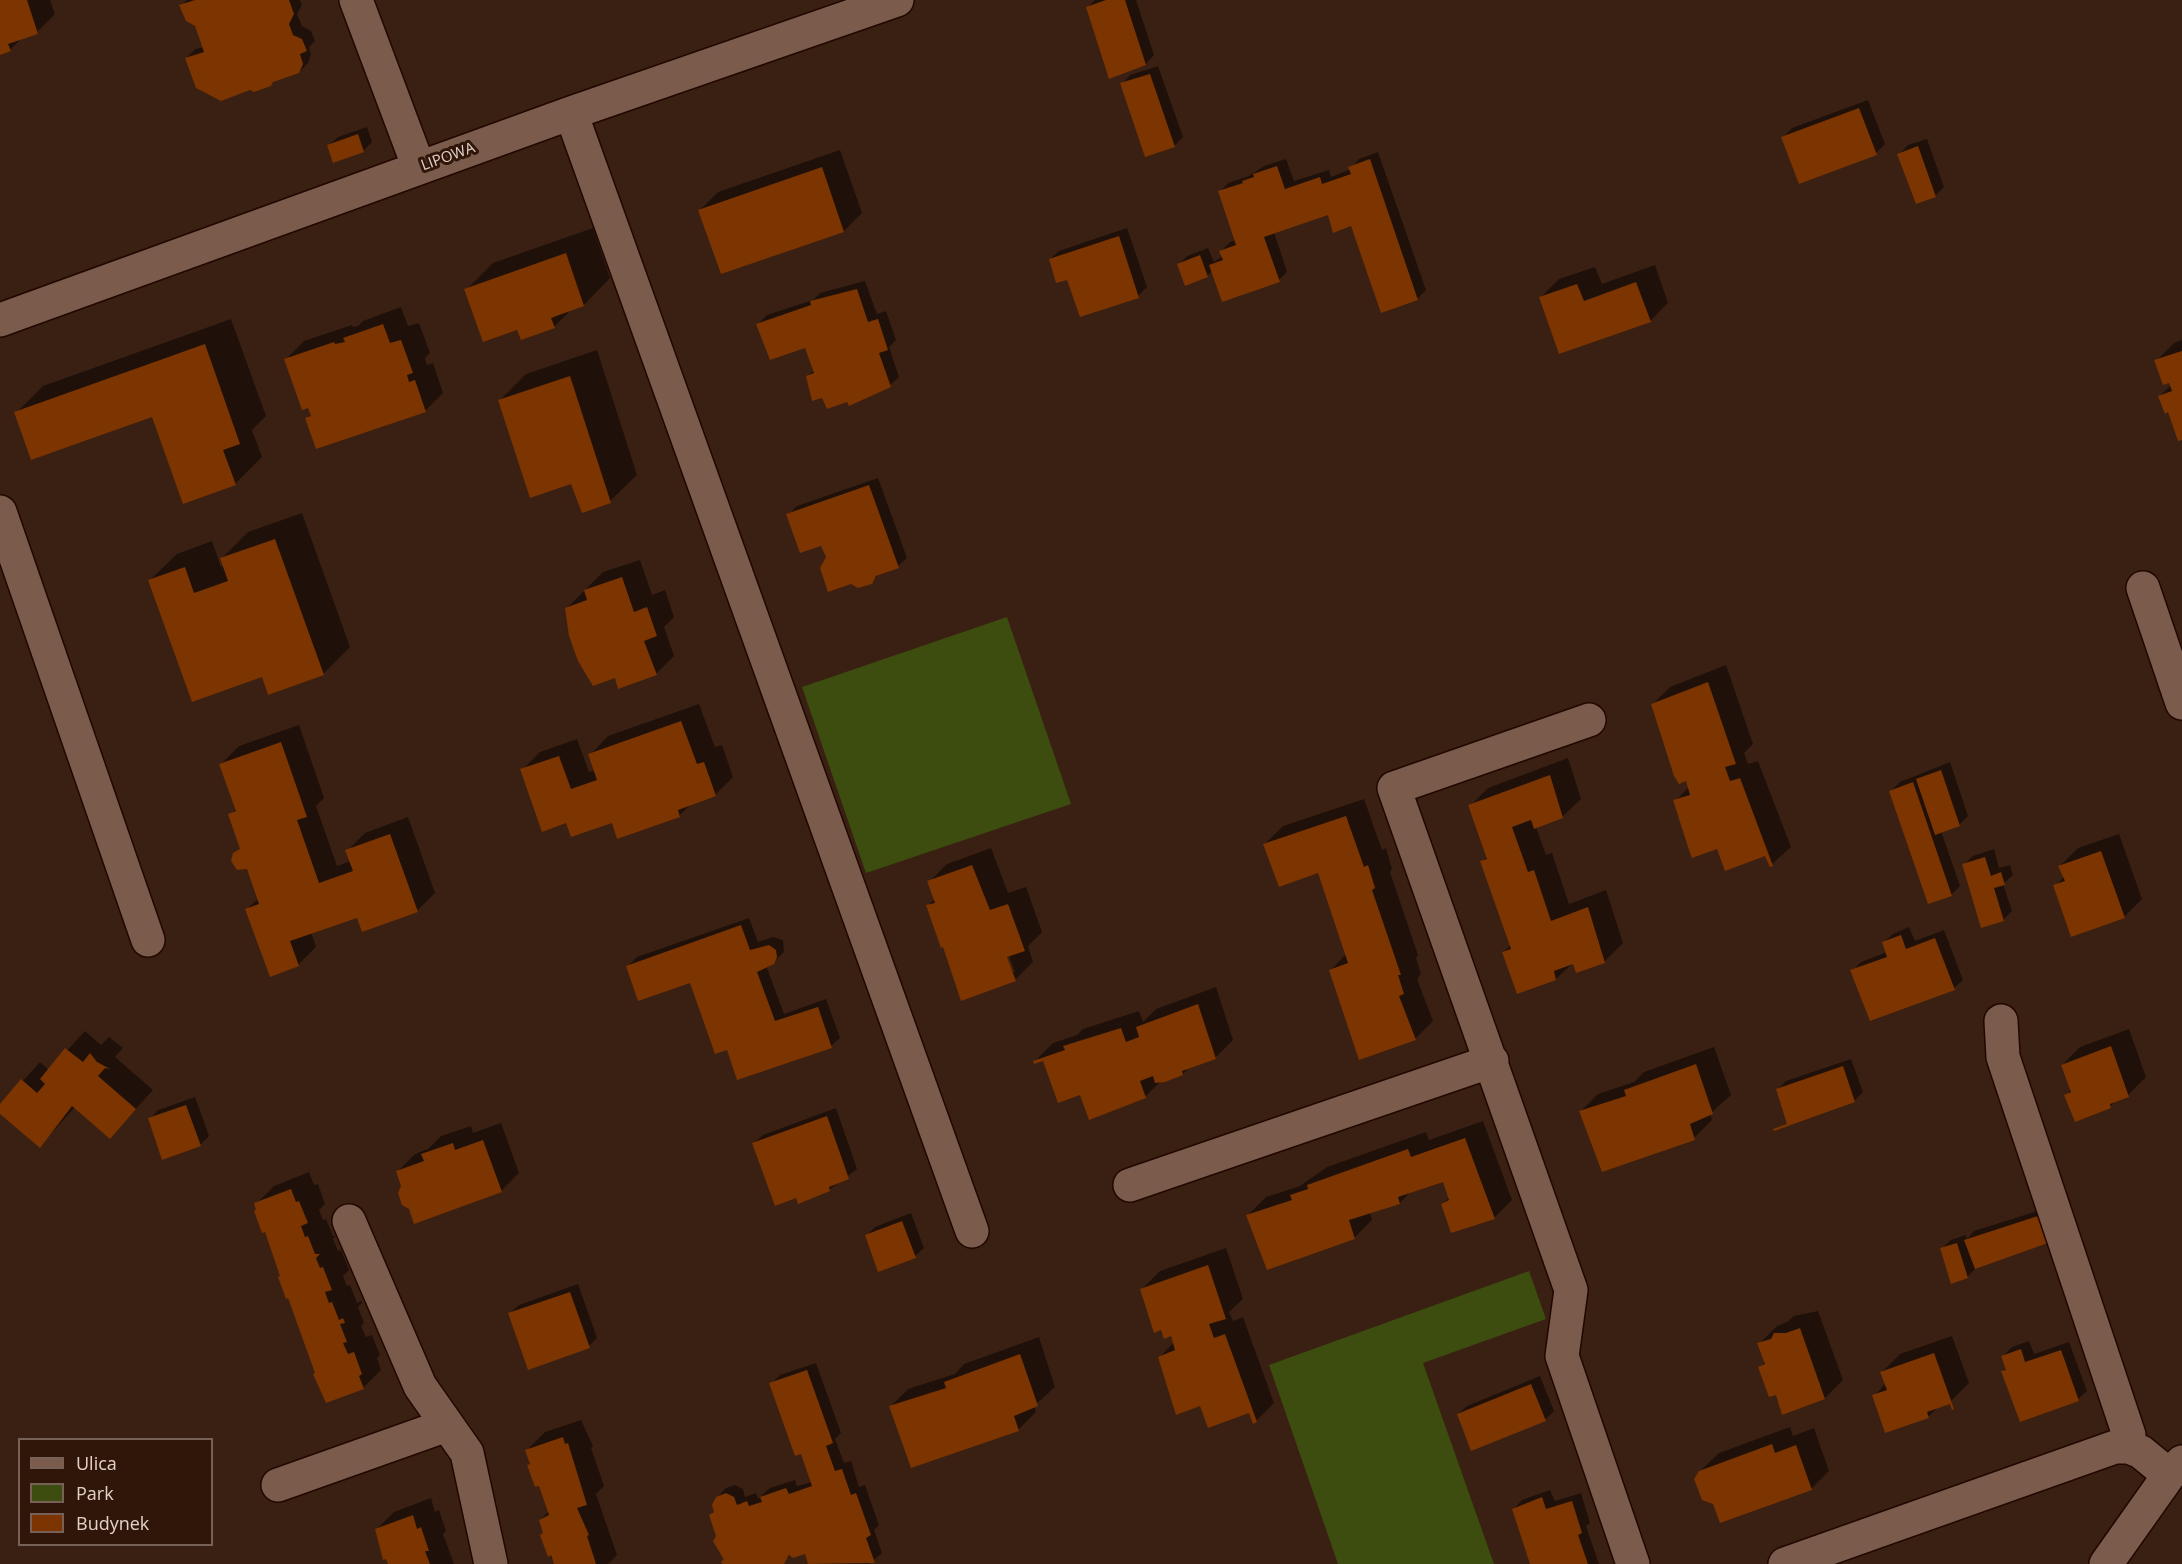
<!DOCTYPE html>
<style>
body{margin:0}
#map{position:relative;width:2182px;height:1564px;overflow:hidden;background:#3a2012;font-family:"Open Sans",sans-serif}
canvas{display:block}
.legend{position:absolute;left:18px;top:1438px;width:195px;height:108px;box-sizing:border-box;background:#2f1609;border:2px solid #776156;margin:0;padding:8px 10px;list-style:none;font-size:18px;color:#e3d1c9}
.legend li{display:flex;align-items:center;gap:12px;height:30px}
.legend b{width:30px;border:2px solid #776156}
</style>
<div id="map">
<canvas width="2182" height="1564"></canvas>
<ul class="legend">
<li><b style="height:8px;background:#7a5b4c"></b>Ulica</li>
<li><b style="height:16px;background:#3d4c0f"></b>Park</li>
<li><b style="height:16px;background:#7c3401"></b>Budynek</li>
</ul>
</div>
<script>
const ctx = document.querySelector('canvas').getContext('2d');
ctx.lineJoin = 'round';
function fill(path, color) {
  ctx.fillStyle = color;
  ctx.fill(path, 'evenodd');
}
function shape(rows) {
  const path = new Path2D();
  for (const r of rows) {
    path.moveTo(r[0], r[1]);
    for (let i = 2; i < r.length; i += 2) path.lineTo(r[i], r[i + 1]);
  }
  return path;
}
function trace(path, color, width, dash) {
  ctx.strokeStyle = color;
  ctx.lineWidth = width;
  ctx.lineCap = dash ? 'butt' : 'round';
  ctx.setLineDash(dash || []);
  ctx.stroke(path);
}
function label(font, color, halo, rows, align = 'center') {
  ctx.font = font + ' "Open Sans",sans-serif';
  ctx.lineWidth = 6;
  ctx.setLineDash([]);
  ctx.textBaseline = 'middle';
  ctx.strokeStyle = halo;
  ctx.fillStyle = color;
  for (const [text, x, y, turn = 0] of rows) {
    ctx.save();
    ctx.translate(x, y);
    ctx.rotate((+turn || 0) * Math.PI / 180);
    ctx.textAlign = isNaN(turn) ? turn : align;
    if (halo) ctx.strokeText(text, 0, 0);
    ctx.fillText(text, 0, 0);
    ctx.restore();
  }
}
fill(shape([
 [1007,617,1071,804,866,873,802,687],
 [1529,1271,1546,1319,1423,1363,1494,1564,1338,1564,1269,1365]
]), '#3d4c0f');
fill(shape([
 [0,0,50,0,55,14,37,32,22,38,10,50,0,53],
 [187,0,300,0,302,5,297,14,302,26,311,31,315,41,309,47,311,54,308,63,299,72,276,79,271,85,187,58,195,49,204,47,196,25,181,6],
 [1095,0,1136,0,1154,55,1146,64,1087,8],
 [1158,66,1183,137,1174,146,1122,84,1130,75],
 [1868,100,1885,144,1876,153,1783,137,1792,128],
 [367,127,372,142,363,151,329,145,338,137],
 [1927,139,1944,187,1936,195,1917,202,1899,154,1908,145],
 [840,150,862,213,844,231,722,272,700,210,718,192],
 [1378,152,1426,290,1417,299,1352,224,1329,213,1274,232,1287,272,1279,280,1212,271,1207,276,1178,265,1187,256,1208,248,1214,262,1223,256,1221,251,1230,242,1236,240,1220,192,1228,183,1249,176,1264,166,1286,159,1294,181,1329,170,1331,177,1351,169,1359,159],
 [593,228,610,278,584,305,571,310,554,327,518,328,466,290,493,263],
 [1127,228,1147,287,1138,296,1068,278,1050,259,1059,251],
 [1655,265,1668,303,1650,321,1541,297,1559,279,1595,267,1602,284],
 [865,281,877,314,886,311,896,340,889,347,899,377,890,385,848,400,823,396,808,376,814,370,806,346,758,324,767,315,813,300,820,293],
 [401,307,408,326,419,323,430,353,425,358,427,365,433,363,443,393,425,411,307,419,312,414,286,359,304,341,352,325,353,327,358,326,363,321],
 [231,319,266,416,252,430,262,457,235,484,153,415,16,413,43,386],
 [2182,340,2182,438,2160,396,2171,385,2156,361,2174,343],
 [597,350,637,475,610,501,572,482,499,401,526,374],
 [878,478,907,558,898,566,881,572,872,582,827,557,822,544,788,515,797,506],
 [302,513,350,647,323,674,150,580,177,554,212,541,221,567,224,566,222,558,248,532],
 [640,560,652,595,665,590,674,617,664,627,674,656,656,674,616,676,567,608,603,572],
 [1726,665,1753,744,1744,753,1748,764,1758,761,1791,847,1770,866,1766,854,1718,848,1675,801,1689,787,1652,705,1670,687],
 [699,704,715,747,722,745,733,777,715,795,691,804,679,816,613,821,567,821,522,770,540,752,577,739,589,772,595,770,590,755,608,736],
 [299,725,324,798,316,806,337,866,351,861,347,851,365,833,408,817,435,893,417,911,358,916,311,932,316,947,298,965,247,909,259,898,230,815,237,808,221,764,239,746],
 [1568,758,1581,799,1562,817,1536,827,1546,855,1552,853,1569,904,1606,890,1623,943,1605,961,1577,971,1574,962,1556,979,1503,952,1511,945,1482,862,1488,856,1470,806,1488,788],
 [1950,762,1968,816,1959,825,1941,831,1960,886,1951,895,1891,791,1900,782],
 [1364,799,1382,850,1386,848,1392,869,1390,872,1418,955,1416,958,1421,974,1417,979,1433,1021,1415,1039,1331,970,1346,954,1319,871,1265,844,1283,826],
 [2119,834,2142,899,2124,917,2055,886,2065,876,2060,866,2078,848],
 [991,848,1008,893,1026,887,1042,932,1028,946,1033,962,1015,980,944,945,927,906,935,899,929,882,947,864],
 [1006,949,1015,972,1011,972,1003,950],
 [1994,849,1999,868,2010,865,2013,875,2003,884,2012,911,2003,920,1964,864,1973,856],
 [749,918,758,942,773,937,783,940,784,952,767,968,784,1014,826,999,840,1038,831,1046,727,1048,691,981,628,966,637,957],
 [1909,927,1915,941,1944,930,1963,980,1954,988,1852,971,1861,962,1887,952,1884,942,1893,934],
 [1216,987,1233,1040,1215,1058,1190,1067,1183,1074,1162,1080,1145,1097,1081,1094,1044,1059,1035,1061,1053,1043,1077,1035,1083,1029,1139,1011,1143,1022,1156,1009],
 [2129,1029,2146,1077,2128,1095,2117,1099,2110,1107,2066,1095,2072,1089,2062,1065,2080,1047],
 [85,1031,101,1045,109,1037,123,1048,115,1057,153,1090,110,1137,75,1107,40,1146,0,1112,0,1106,40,1062,49,1070],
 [1714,1047,1731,1095,1710,1114,1712,1120,1694,1138,1580,1112,1598,1094,1634,1082,1644,1072],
 [1851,1059,1863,1092,1854,1101,1777,1090,1786,1081],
 [195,1097,209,1136,200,1145,150,1119,158,1110],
 [836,1108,857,1169,829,1190,754,1143,763,1135],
 [1483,1121,1512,1200,1494,1218,1442,1204,1450,1197,1444,1180,1411,1191,1400,1203,1370,1212,1372,1220,1354,1238,1248,1215,1266,1197,1300,1186,1327,1167,1426,1132,1429,1140],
 [501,1123,519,1173,501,1191,402,1186,397,1172,415,1154,428,1149,441,1136,471,1126,473,1133],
 [309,1172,314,1185,318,1184,325,1204,319,1210,323,1220,326,1219,333,1236,336,1236,333,1239,338,1251,341,1250,349,1270,343,1276,347,1286,350,1285,357,1303,361,1301,362,1303,358,1307,364,1323,361,1326,366,1337,372,1335,380,1355,377,1358,381,1370,363,1388,317,1372,256,1204,274,1186],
 [2047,1208,2056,1233,1976,1268,1967,1277,1942,1248,1951,1240,1966,1235,1967,1239,1974,1231],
 [911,1213,924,1248,915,1256,867,1235,875,1227],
 [1226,1248,1243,1299,1229,1312,1233,1321,1243,1317,1274,1403,1256,1421,1250,1411,1201,1404,1160,1357,1174,1342,1142,1289,1160,1271],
 [578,1284,597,1338,589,1346,510,1313,519,1305],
 [1818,1311,1843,1380,1825,1398,1777,1393,1760,1367,1765,1362,1759,1344,1777,1326,1787,1322,1794,1316],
 [1952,1336,1969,1383,1951,1401,1939,1406,1928,1417,1874,1396,1886,1383,1882,1372,1900,1354],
 [1039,1337,1055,1387,1034,1406,1036,1412,1018,1430,890,1407,908,1389,955,1374,964,1364],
 [2029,1341,2034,1354,2069,1342,2087,1391,2078,1399,2003,1371,2007,1368,2003,1356,2012,1347],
 [816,1363,841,1433,835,1439,844,1463,851,1461,859,1487,865,1485,879,1525,874,1530,882,1553,869,1564,810,1564,806,1552,791,1555,780,1564,723,1564,725,1559,710,1515,715,1510,717,1498,726,1488,735,1485,743,1489,745,1497,756,1493,758,1499,770,1488,795,1480,797,1486,812,1482,802,1452,771,1384,780,1375],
 [1540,1376,1554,1411,1545,1420,1458,1414,1467,1406],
 [581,1420,593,1446,591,1448,604,1486,596,1494,617,1555,608,1564,554,1564,542,1535,544,1532,540,1520,549,1511,539,1484,528,1465,531,1462,527,1450,545,1432],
 [1790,1427,1793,1436,1814,1428,1829,1471,1811,1489,1700,1471,1719,1453],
 [1550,1490,1555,1501,1581,1493,1590,1523,1586,1526,1599,1564,1532,1564,1514,1509,1522,1500],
 [431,1498,435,1512,439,1510,446,1531,443,1534,454,1564,389,1564,376,1530,394,1512]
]), '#0007');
fill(shape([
 [0,0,27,0,38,34,8,44,11,51,0,55],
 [195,0,289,0,294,14,289,24,293,35,302,39,307,51,300,54,303,64,299,73,273,82,271,86,254,92,250,90,221,101,196,88,185,58,204,52,195,26,186,21,179,5],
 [1106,0,1125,0,1146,65,1109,79,1086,7],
 [1150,74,1175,147,1145,157,1120,83],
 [1859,108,1877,155,1799,184,1781,137],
 [358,134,364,152,333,163,327,145],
 [1918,146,1936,197,1916,204,1897,154],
 [1370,159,1418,300,1381,313,1351,226,1333,233,1328,215,1264,237,1280,282,1222,302,1209,265,1223,260,1219,251,1236,245,1218,191,1243,183,1242,181,1254,177,1253,174,1277,166,1285,189,1320,177,1322,184,1351,174,1348,167],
 [822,167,844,232,721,274,698,210],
 [1119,236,1139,298,1080,317,1067,280,1056,283,1049,259],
 [566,253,584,306,551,318,555,328,521,340,517,330,483,342,464,289],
 [1200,255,1208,277,1185,286,1177,264],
 [1636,282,1651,322,1559,354,1539,297,1577,284,1584,301],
 [857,289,868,322,878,319,888,350,879,353,891,387,849,406,847,402,827,409,822,398,812,401,806,376,814,373,805,348,770,360,756,324,811,305,810,301],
 [383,324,390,343,401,340,413,373,407,375,409,382,415,380,426,412,316,449,305,418,311,416,308,408,302,410,284,359,334,342,335,344,345,342,343,338],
 [205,344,240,444,223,450,236,485,183,504,152,417,31,460,14,412],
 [2182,351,2182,440,2178,441,2168,412,2165,414,2158,396,2172,391,2169,383,2163,385,2154,360],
 [570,376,611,503,582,513,571,484,530,498,498,400],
 [869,485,899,568,876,576,872,584,858,588,851,584,828,592,820,568,826,557,821,546,800,553,786,514],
 [275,539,324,675,268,695,262,677,192,702,148,580,185,567,194,593,228,581,220,558],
 [622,577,634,612,647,607,657,636,644,641,657,675,618,689,615,678,593,686,578,661,569,636,565,608,587,600,584,590],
 [1708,682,1736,764,1725,767,1730,781,1740,778,1773,866,1770,867,1765,856,1725,871,1717,849,1692,858,1688,847,1673,800,1690,795,1686,781,1679,784,1674,776,1651,704],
 [681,721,697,764,704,762,716,796,678,810,680,817,617,839,612,823,571,837,566,823,542,832,520,769,559,756,571,789,597,780,588,754],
 [281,742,307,817,297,820,319,883,353,871,345,850,390,834,418,912,362,932,357,918,290,941,299,966,270,977,245,909,259,904,247,869,237,870,231,861,233,853,240,849,228,814,236,811,219,764],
 [1941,770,1960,826,1935,835,1916,779],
 [1550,775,1563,818,1534,829,1531,820,1512,827,1528,872,1534,870,1551,921,1588,907,1605,963,1576,973,1573,964,1554,971,1556,980,1517,994,1502,952,1511,949,1480,861,1487,859,1468,805],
 [1913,782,1952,896,1928,904,1889,791],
 [1346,816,1364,867,1368,865,1375,888,1372,890,1401,975,1398,975,1404,994,1399,996,1416,1040,1359,1060,1329,970,1348,963,1318,873,1279,887,1263,844],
 [2101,851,2125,918,2071,937,2053,885,2065,881,2058,866],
 [1985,857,1991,876,2001,872,2005,885,1994,888,2004,921,1981,928,1962,864],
 [972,865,990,910,1008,904,1025,951,1007,957,1016,981,961,1001,943,947,941,948,926,905,935,903,927,881],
 [741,925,750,950,769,945,776,950,777,957,774,964,757,972,775,1021,818,1007,832,1048,737,1080,727,1050,715,1054,690,983,638,1001,626,966],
 [1901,935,1906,949,1935,938,1955,990,1870,1021,1850,970,1887,957,1882,942],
 [1198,1004,1216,1059,1182,1071,1183,1075,1165,1082,1155,1083,1153,1076,1140,1081,1146,1098,1102,1115,1089,1120,1080,1095,1058,1103,1043,1061,1034,1064,1033,1061,1065,1050,1063,1046,1121,1028,1126,1042,1139,1037,1136,1027],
 [2111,1046,2129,1097,2110,1104,2111,1108,2075,1122,2064,1095,2071,1092,2061,1065],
 [65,1048,83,1062,90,1053,97,1062,110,1069,105,1068,98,1076,136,1109,110,1139,72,1106,40,1148,0,1114,0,1104,21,1079,37,1093,45,1084,40,1079],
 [1696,1064,1713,1114,1690,1124,1695,1140,1602,1172,1579,1111,1626,1096,1624,1090],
 [1843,1066,1855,1102,1774,1131,1773,1129,1787,1124,1776,1089],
 [186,1105,201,1146,162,1160,148,1118],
 [827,1116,849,1179,829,1187,830,1191,798,1204,796,1198,775,1206,752,1143],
 [1465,1138,1495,1219,1451,1233,1441,1204,1449,1200,1443,1182,1398,1197,1400,1204,1349,1220,1355,1239,1267,1270,1246,1215,1292,1200,1290,1195,1308,1189,1307,1185,1408,1149,1411,1157],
 [483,1140,502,1192,414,1224,409,1209,402,1205,398,1193,401,1186,396,1171,424,1161,421,1154,453,1143,455,1150],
 [291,1189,296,1202,299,1201,308,1223,301,1226,305,1237,308,1236,315,1254,320,1254,316,1258,320,1268,323,1267,332,1290,325,1292,329,1303,332,1302,339,1320,343,1318,345,1323,340,1324,347,1342,343,1343,348,1354,354,1352,362,1374,359,1376,364,1389,326,1403,313,1374,315,1373,288,1298,286,1299,278,1277,280,1276,265,1232,262,1233,254,1211,256,1210,254,1203],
 [2038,1216,2048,1243,1975,1269,1964,1240],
 [902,1221,916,1258,878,1272,865,1235],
 [1957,1243,1968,1278,1951,1284,1940,1248],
 [1208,1265,1226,1319,1209,1324,1214,1338,1225,1334,1257,1422,1253,1424,1249,1413,1208,1428,1200,1406,1176,1415,1158,1357,1175,1350,1171,1336,1164,1339,1161,1330,1154,1333,1140,1289],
 [570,1292,590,1348,528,1370,508,1313],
 [1800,1328,1825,1399,1782,1415,1776,1395,1769,1397,1758,1367,1765,1364,1757,1343,1771,1339,1774,1333,1786,1333],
 [2021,1349,2025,1362,2061,1350,2079,1401,2020,1422,2001,1371,2006,1370,2001,1356],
 [1934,1353,1954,1409,1952,1410,1950,1404,1927,1412,1929,1418,1885,1433,1872,1395,1887,1390,1880,1372],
 [1020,1354,1038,1406,1014,1416,1019,1431,911,1468,889,1406,946,1388,944,1382],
 [807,1370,833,1443,826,1446,835,1471,842,1469,851,1495,856,1493,871,1535,866,1538,875,1563,808,1564,805,1554,793,1558,789,1555,784,1564,722,1564,721,1561,724,1560,713,1541,716,1536,709,1515,714,1512,712,1505,716,1497,726,1493,734,1497,737,1505,747,1501,749,1506,762,1502,760,1497,786,1488,789,1494,812,1486,801,1454,795,1456,769,1383],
 [1531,1384,1546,1421,1471,1451,1457,1414],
 [563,1437,565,1444,568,1443,587,1505,577,1508,589,1535,587,1536,596,1564,554,1564,551,1555,548,1557,540,1535,543,1533,539,1520,549,1515,539,1486,535,1487,527,1465,530,1464,525,1450],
 [1772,1444,1775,1453,1796,1445,1812,1490,1720,1523,1713,1504,1702,1500,1694,1479,1699,1471],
 [1542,1497,1546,1509,1572,1501,1582,1533,1578,1535,1588,1564,1530,1564,1512,1509],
 [413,1515,417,1529,421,1527,429,1551,425,1551,430,1564,388,1564,386,1559,383,1560,375,1529]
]), '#7c3401');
const minor = shape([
 [356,0,419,168],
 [571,113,972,1231],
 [0,320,571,113,897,0],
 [0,512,148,940],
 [2143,588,2182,703],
 [1589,720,1394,788,1571,1290,1562,1356,1633,1564],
 [2001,1021,2003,1057,2129,1435,2129,1447],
 [1130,1185,1492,1061],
 [349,1221,420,1386,467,1453,491,1564],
 [278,1485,447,1425],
 [1785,1564,2115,1447,2129,1447,2141,1452,2169,1475],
 [2106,1564,2169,1475,2182,1462]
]);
trace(minor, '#200800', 36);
trace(minor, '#7a5b4c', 33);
label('15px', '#e3d1c9', '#2f1609', [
 ["LIPOWA",448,157,-20]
]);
</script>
